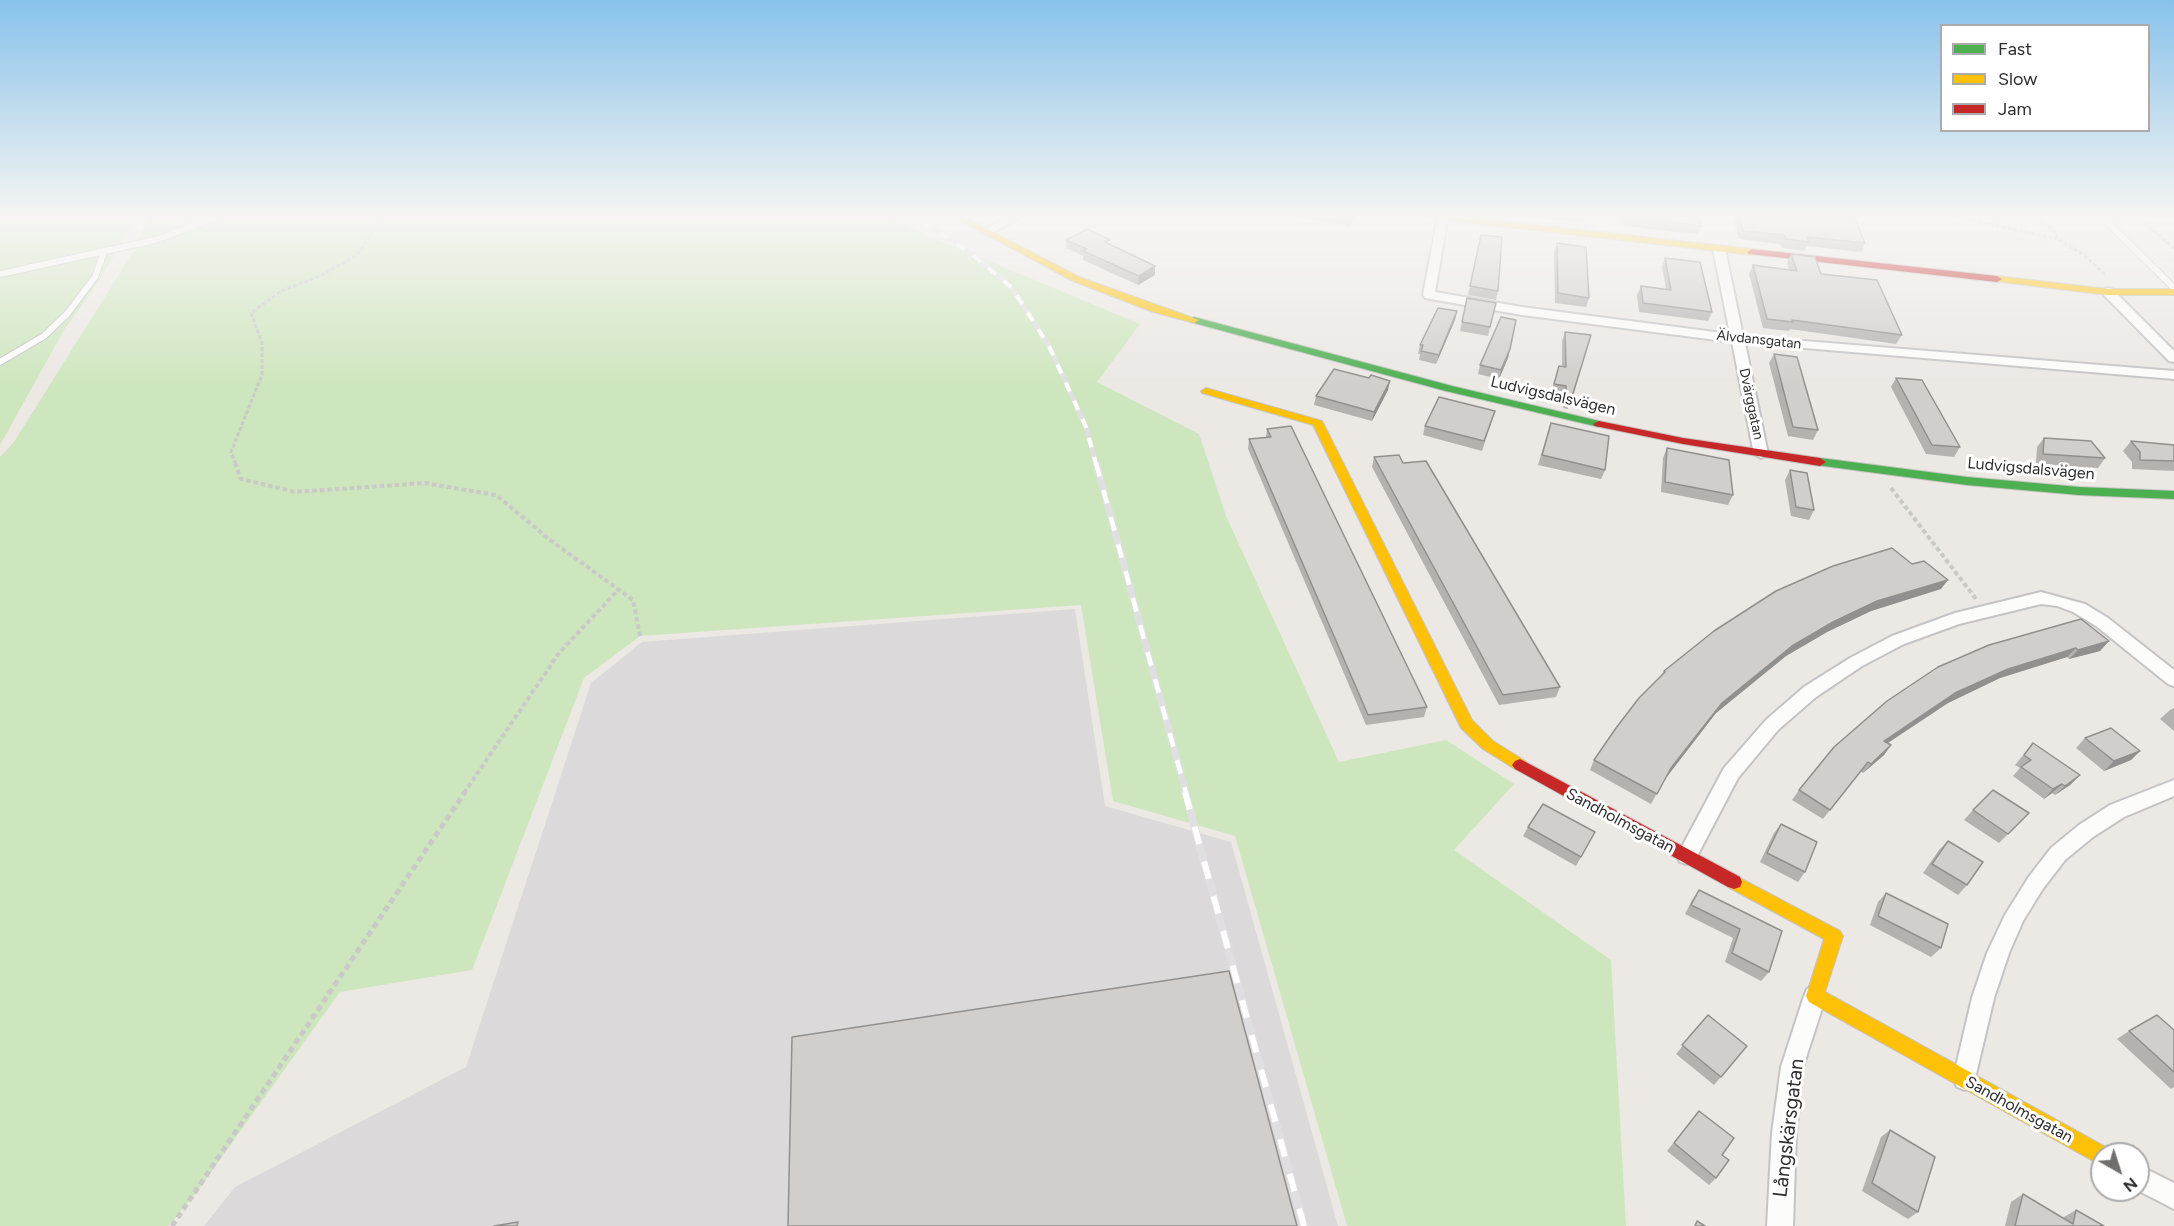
<!DOCTYPE html>
<meta charset="utf-8">
<style>
body{margin:0}
#map{position:relative;width:2174px;height:1226px;overflow:hidden;background:#ece8e4;font-family:Figtree,sans-serif}
canvas{display:block}
.legend{position:absolute;left:1940px;top:24px;width:210px;height:108px;box-sizing:border-box;background:#fff;border:2px solid #ababab;margin:0;padding:8px 10px;list-style:none;font-size:18px;color:#2e2e2e}
.legend li{display:flex;align-items:center;gap:12px;height:30px}
.legend b{width:30px;border:2px solid #ababab}
.north{position:absolute;left:2090px;top:1142px;width:60px;height:60px;box-sizing:border-box;background:#fff;border:2px solid #ababab;border-radius:50%;rotate:141deg;font-size:16px;font-weight:700;line-height:24px;text-align:center;color:#2e2e2e}
.north::after{content:'';display:block;margin:auto;width:21px;height:27px;background:#706f6e;clip-path:polygon(50% 0,100% 100%,50% 72%,0 100%)}
</style>
<div id="map">
<canvas width="2174" height="1226"></canvas>
<ul class="legend">
<li><b style="height:8px;background:#4caf50"></b>Fast</li>
<li><b style="height:8px;background:#ffc107"></b>Slow</li>
<li><b style="height:8px;background:#c62828"></b>Jam</li>
</ul>
<div class="north">N</div>
</div>
<script>
const ctx = document.querySelector('canvas').getContext('2d');
ctx.lineJoin = 'round';
function fill(path, color) {
  ctx.fillStyle = color;
  ctx.fill(path, 'evenodd');
}
function shape(rows) {
  const path = new Path2D();
  for (const r of rows) {
    path.moveTo(r[0], r[1]);
    for (let i = 2; i < r.length; i += 2) path.lineTo(r[i], r[i + 1]);
  }
  return path;
}
function trace(path, color, width, dash) {
  ctx.strokeStyle = color;
  ctx.lineWidth = width;
  ctx.lineCap = dash ? 'butt' : 'round';
  ctx.setLineDash(dash || []);
  ctx.stroke(path);
}
function label(font, color, halo, rows, align = 'center') {
  ctx.font = font + ' Figtree,sans-serif';
  ctx.lineWidth = 6;
  ctx.setLineDash([]);
  ctx.textBaseline = 'middle';
  ctx.strokeStyle = halo;
  ctx.fillStyle = color;
  for (const [text, x, y, turn = 0] of rows) {
    ctx.save();
    ctx.translate(x, y);
    ctx.rotate((+turn || 0) * Math.PI / 180);
    ctx.textAlign = isNaN(turn) ? turn : align;
    if (halo) ctx.strokeText(text, 0, 0);
    ctx.fillText(text, 0, 0);
    ctx.restore();
  }
}
fill(shape([
 [1075,609,1105,806,1231,842,1338,1226,204,1226,235,1187,466,1067,591,683,642,642]
]), '#dcd9db');
fill(shape([
 [0,215,137,215,99,281,64,330,0,445],
 [149,215,879,215,1140,324,1097,382,1199,434,1226,516,1339,762,1446,740,1514,784,1454,850,1611,960,1626,1226,1347,1226,1235,836,1113,801,1081,605,640,636,584,678,472,970,340,992,196,1193,168,1226,0,1226,0,457,14,442,133,252]
]), '#cee6be');
const lane = shape([
 [2100,215,2174,288],
 [0,274,155,240,223,215],
 [0,362,44,336,67,314,95,277,104,252]
]);
const street = shape([
 [1011,215,1024,215,990,234,980,232,1011,215],
 [1438,215,1448,215,1435,292,1522,307,1730,334,1713,249,1719,246,1725,249,1743,336,2174,371,2174,379,1745,343,1768,454,1761,458,1754,454,1732,342,1522,315,1425,298,1423,295,1438,215],
 [2108,288,2112,289,2174,351,2174,362,2169,361,2104,295,2104,289,2108,288],
 [2041,592,2085,604,2108,618,2174,670,2174,686,2168,684,2096,626,2073,612,2057,606,2041,604,1959,624,1904,644,1862,666,1816,697,1778,730,1738,778,1694,862,1687,864,1680,862,1677,856,1724,768,1766,720,1804,687,1850,658,1892,636,1955,613,2041,592],
 [2174,780,2174,796,2124,817,2093,837,2065,860,2042,890,2023,921,2009,953,1994,998,1973,1087,1965,1090,1957,1087,1953,1079,1972,998,1987,953,2005,915,2028,878,2051,848,2079,825,2110,805,2174,780],
 [1815,986,1823,989,1826,996,1803,1067,1796,1133,1793,1226,1767,1226,1772,1133,1781,1067,1804,996,1807,989,1815,986],
 [2138,1165,2174,1183,2174,1209,2137,1190,2138,1165]
]);
const fast = shape([
 [1194,317,1452,386,1599,421,1605,424,1599,427,1446,391,1190,322,1189,320,1194,317],
 [1820,458,1967,477,2079,487,2174,491,2174,499,2079,495,1967,485,1816,465,1814,462,1820,458]
]);
const slow = shape([
 [950,215,960,215,1079,277,1199,320,1194,323,1153,312,1073,281,950,215],
 [1424,215,1448,215,1752,249,1757,252,1752,255,1428,218,1424,215],
 [1997,276,2108,289,2174,289,2174,295,2108,295,1994,281,1994,277,1997,276],
 [1206,388,1322,421,1472,720,1493,741,1525,761,1528,765,1525,769,1520,771,1515,769,1483,749,1461,728,1313,425,1202,393,1201,391,1206,388],
 [1734,875,1840,931,1843,936,1825,992,2109,1149,2111,1154,2102,1154,2102,1166,1809,1002,1806,996,1824,939,1728,887,1726,882,1728,877,1734,875]
]);
const jam = shape([
 [1752,249,1997,276,2002,279,1997,282,1749,254,1747,252,1752,249],
 [1599,421,1683,438,1820,458,1826,462,1820,466,1683,444,1595,426,1593,424,1599,421],
 [1520,759,1740,877,1742,882,1740,887,1734,889,1728,887,1515,769,1512,765,1515,761,1520,759]
]);
trace(lane, '#c5c4c5', 8);
trace(street, '#c5c4c5', 4);
trace(fast, '#c5c4c5', 2);
trace(slow, '#c5c4c5', 2);
trace(jam, '#c5c4c5', 2);
trace(shape([
 [1949,215,2057,239],
 [2034,215,2055,232,2057,239,2083,254,2106,276],
 [2135,215,2174,248],
 [2143,215,2174,216],
 [236,464,231,452,262,375,262,343,251,313,281,291,320,276,357,255,384,215]
]), '#c9c9c8', 3, [4, 2]);
trace(shape([
 [235,463,241,479,295,492,425,483,496,495,550,540,633,600,640,636],
 [1891,488,1976,599],
 [464,793,559,653,619,589]
]), '#c9c9c8', 4, [4.5, 3]);
trace(shape([
 [172,1226,465,792]
]), '#c9c9c8', 5, [6, 4]);
trace(lane, '#fcfcfb', 6);
fill(street, '#fcfcfb');
fill(fast, '#4caf50');
fill(slow, '#ffc107');
fill(jam, '#c62828');
const railFar2 = shape([
 [904,215,939,232,973,255,1012,288,1049,346,1086,427,1096,464]
]);
const railFar1 = shape([
 [1096,463,1186,793]
]);
const rail = shape([
 [1185,792,1304,1226]
]);
trace(railFar2, '#dfdfe1', 5);
trace(railFar1, '#dfdfe1', 7);
trace(rail, '#dfdfe1', 8);
trace(railFar2, '#fff', 4, [10]);
trace(railFar1, '#fff', 4.5, [14]);
trace(rail, '#fff', 6, [18]);
fill(shape([
 [1287,215,1357,215,1349,226],
 [1511,215,1586,215,1583,222],
 [1622,215,1698,215,1701,226,1698,234,1649,229,1624,225],
 [1732,215,1853,215,1865,243,1861,252,1807,246,1805,251,1782,248,1780,244,1739,239],
 [1481,235,1498,291,1496,300,1468,295],
 [1066,240,1110,244,1155,266,1155,275,1138,285,1083,260,1083,256,1066,248],
 [1557,243,1589,298,1586,307,1555,303,1554,252],
 [1791,254,1821,274,1902,335,1896,344,1790,329,1789,331,1763,328,1749,274,1753,265,1789,270,1787,263],
 [1665,258,1712,312,1708,321,1639,312,1637,295,1641,286,1666,289,1662,267],
 [1467,298,1490,327,1488,336,1460,331],
 [1457,311,1455,320,1436,364,1419,360,1420,354,1418,354,1420,345],
 [1565,332,1571,400,1568,409,1563,408,1563,396,1551,393,1559,366,1562,366,1562,341],
 [1510,349,1508,358,1499,379,1478,374,1480,365],
 [1774,354,1818,430,1813,440,1788,436,1769,363],
 [1369,378,1388,390,1372,421,1314,405,1316,396],
 [1896,378,1960,447,1954,457,1926,454,1891,387],
 [1495,411,1482,451,1423,435,1425,426],
 [1551,423,1605,470,1601,479,1538,465],
 [1267,429,1427,707,1424,717,1366,725,1248,449,1249,439,1266,437],
 [2044,438,2105,458,2098,468,2036,464,2037,447],
 [2131,441,2174,445,2174,471,2132,469,2132,462,2123,451],
 [1667,448,1733,495,1728,505,1661,492,1663,458],
 [1374,457,1403,463,1560,687,1556,697,1499,705,1372,467],
 [1790,470,1814,510,1809,520,1791,516,1785,480],
 [1941,589,1871,611,1827,632,1786,656,1716,713,1666,777,1651,804,1590,770,1594,760,1660,678,1664,671],
 [2109,641,2100,651,2069,659,2067,657,2000,678,1948,703,1888,743,1891,745,1884,755,1863,773,1860,771,1823,819,1792,800,1799,790,1938,667],
 [2174,708,2174,731,2160,719,2170,710],
 [2085,738,2140,751,2131,760,2104,771,2076,748],
 [2033,743,2080,775,2070,785,2055,795,2052,793,2044,799,2013,776,2020,768,2015,765],
 [1973,810,2029,813,1999,843,1964,820],
 [1781,824,1805,872,1798,882,1760,862,1774,833],
 [1528,827,1595,832,1576,866,1523,836],
 [1948,841,1967,885,1958,895,1923,873,1939,850],
 [1699,890,1782,931,1769,972,1761,981,1725,962,1733,938,1685,914,1692,900],
 [1886,893,1941,948,1931,957,1870,925,1878,902],
 [1708,1015,1747,1046,1714,1085,1676,1054],
 [2174,1030,2174,1087,2171,1089,2117,1039,2129,1031],
 [1699,1111,1722,1155,1716,1178,1709,1185,1667,1151],
 [1890,1130,1918,1212,1908,1219,1862,1191,1881,1137],
 [2023,1194,2063,1218,2064,1217,2076,1210,2104,1226,2005,1226,2011,1202]
]), '#b4b1af');
fill(shape([
 [1353,215,1357,215,1349,226,1350,219],
 [1155,266,1155,275,1138,285,1139,276],
 [1457,311,1455,320,1436,364,1439,355],
 [1510,349,1508,358,1499,379,1501,370],
 [1390,381,1388,390,1372,421,1374,412],
 [1948,580,1941,589,1871,611,1827,632,1786,656,1716,713,1666,778,1671,768,1722,703,1792,646,1833,622,1877,601],
 [2109,641,2100,651,2069,659,2078,650],
 [2076,648,2067,657,2000,678,1948,703,1877,750,1884,741,1955,693,2008,669],
 [1891,745,1884,755,1863,773,1871,764],
 [2140,751,2131,760,2104,771,2114,761],
 [2080,775,2070,785,2055,795,2065,786],
 [2062,784,2052,793,2044,799,2053,789]
]), '#92908e');
const building = shape([
 [1327,215,1353,215,1350,219,1327,215],
 [1626,215,1698,215,1701,226,1627,216,1626,215],
 [1738,215,1853,215,1865,243,1807,237,1809,242,1786,239,1784,235,1743,231,1738,215],
 [1087,229,1110,240,1105,242,1155,266,1139,276,1083,251,1087,249,1066,240,1087,229],
 [1481,235,1502,237,1498,291,1470,286,1481,235],
 [1557,243,1586,247,1589,298,1558,293,1557,243],
 [1791,254,1815,257,1821,274,1877,280,1902,335,1792,320,1793,322,1767,319,1753,265,1797,271,1791,254],
 [1665,258,1700,262,1712,312,1643,303,1641,286,1671,290,1665,258],
 [1467,298,1496,303,1490,327,1462,322,1467,298],
 [1438,308,1457,311,1439,355,1421,351,1423,345,1420,345,1438,308],
 [1501,317,1516,320,1510,349,1501,370,1480,365,1501,317],
 [1565,332,1591,335,1571,400,1566,399,1566,386,1554,384,1559,366,1566,367,1565,332],
 [1774,354,1797,357,1818,430,1793,427,1774,354],
 [1334,369,1369,378,1371,375,1390,381,1374,412,1316,396,1334,369],
 [1896,378,1922,380,1960,447,1932,445,1896,378],
 [1439,397,1495,411,1484,441,1425,426,1439,397],
 [1551,423,1609,436,1605,470,1542,455,1551,423],
 [1291,426,1427,707,1368,715,1249,439,1271,437,1267,429,1291,426],
 [2044,438,2091,441,2105,458,2043,454,2044,438],
 [2131,441,2174,445,2174,461,2140,460,2140,452,2131,441],
 [1667,448,1729,460,1733,495,1665,482,1667,448],
 [1399,455,1403,463,1426,461,1560,687,1503,695,1374,457,1399,455],
 [1790,470,1807,473,1814,510,1796,507,1790,470],
 [1892,548,1912,564,1924,561,1948,580,1877,601,1833,622,1792,646,1722,703,1671,768,1657,794,1594,760,1616,728,1639,698,1665,672,1664,671,1714,631,1776,591,1833,566,1892,548],
 [2081,619,2109,641,2078,650,2076,648,2008,669,1955,693,1884,741,1891,745,1871,764,1868,762,1830,810,1799,790,1834,747,1887,701,1938,667,1989,645,2081,619],
 [2111,728,2140,751,2114,761,2085,738,2111,728],
 [2033,743,2080,775,2065,786,2062,784,2053,789,2021,767,2031,760,2024,755,2033,743],
 [1993,790,2029,813,2008,834,1973,810,1993,790],
 [1543,804,1595,832,1581,857,1528,827,1543,804],
 [1781,824,1817,842,1805,872,1767,853,1781,824],
 [1948,841,1983,862,1967,885,1932,864,1948,841],
 [1699,890,1782,931,1769,972,1732,953,1740,929,1691,905,1699,890],
 [1886,893,1948,924,1941,948,1878,916,1886,893],
 [1229,971,1297,1226,788,1226,792,1037,1229,971],
 [1708,1015,1747,1046,1721,1077,1682,1045,1708,1015],
 [2157,1015,2174,1030,2174,1072,2129,1031,2157,1015],
 [1699,1111,1734,1138,1722,1155,1729,1160,1716,1178,1674,1143,1699,1111],
 [1890,1130,1935,1157,1918,1212,1872,1183,1890,1130],
 [2023,1194,2073,1224,2076,1210,2104,1226,2015,1226,2023,1194],
 [1697,1221,1705,1226,1695,1226,1697,1221],
 [518,1222,517,1226,494,1226,518,1222]
]);
fill(building, '#d1cecb');
trace(building, '#92908e', 1.5);
const sky = ctx.createLinearGradient(0, 0, 0, 386);
sky.addColorStop(0, '#88c2ea');
sky.addColorStop(0.56, '#f6f5f3');
sky.addColorStop(1, '#f6f5f300');
ctx.fillStyle = sky;
ctx.fillRect(0, 0, 2174, 386);
label('14px', '#2e2e2e', '#fff', [
 ["Älvdansgatan",1759,340,6],
 ["Dvärggatan",1751,404,78]
]);
label('16px', '#2e2e2e', '#fff', [
 ["Ludvigsdalsvägen",1553,396,13],
 ["Ludvigsdalsvägen",2031,469,5],
 ["Sandholmsgatan",1620,821,28],
 ["Sandholmsgatan",2019,1110,29]
]);
label('20px', '#2e2e2e', '#fff', [
 ["Långskärsgatan",1789,1128,-83]
]);
</script>
